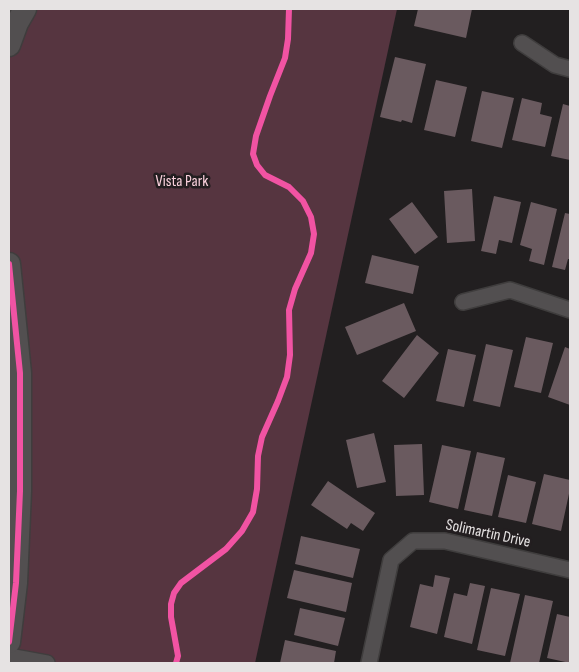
<!DOCTYPE html>
<style>
body{margin:0}
#map{position:relative;width:579px;height:672px;overflow:hidden;background:#221f20;font-family:"Sofia Sans Condensed",sans-serif}
canvas{display:block}
.frame{position:absolute;inset:0;border:10px solid #e6e3e3;pointer-events:none}
</style>
<div id="map">
<canvas width="579" height="672"></canvas>
<div class="frame"></div>
</div>
<script>
const ctx = document.querySelector('canvas').getContext('2d');
ctx.lineJoin = 'round';
function fill(path, color) {
  ctx.fillStyle = color;
  ctx.fill(path, 'evenodd');
}
function shape(rows) {
  const path = new Path2D();
  for (const r of rows) {
    path.moveTo(r[0], r[1]);
    for (let i = 2; i < r.length; i += 2) path.lineTo(r[i], r[i + 1]);
  }
  return path;
}
function trace(path, color, width, dash) {
  ctx.strokeStyle = color;
  ctx.lineWidth = width;
  ctx.lineCap = dash ? 'butt' : 'round';
  ctx.setLineDash(dash || []);
  ctx.stroke(path);
}
function label(font, color, halo, rows, align = 'center') {
  ctx.font = font + ' "Sofia Sans Condensed",sans-serif';
  ctx.lineWidth = 5;
  ctx.setLineDash([]);
  ctx.textBaseline = 'middle';
  ctx.strokeStyle = halo;
  ctx.fillStyle = color;
  for (const [text, x, y, turn = 0] of rows) {
    ctx.save();
    ctx.translate(x, y);
    ctx.rotate((+turn || 0) * Math.PI / 180);
    ctx.textAlign = isNaN(turn) ? turn : align;
    if (halo) ctx.strokeText(text, 0, 0);
    ctx.fillText(text, 0, 0);
    ctx.restore();
  }
}
fill(shape([
 [25,9,397,9,255,663,9,663,9,45]
]), '#563540');
fill(shape([
 [418,9,472,9,466,38,414,26],
 [395,57,426,64,412,123,402,120,401,122,380,117],
 [436,80,467,87,455,137,424,130],
 [482,91,514,98,502,148,471,141],
 [522,98,542,103,540,114,552,117,545,147,512,140],
 [563,104,570,106,570,160,551,156],
 [472,189,475,241,447,243,444,191],
 [494,196,521,202,512,243,499,240,496,254,481,251],
 [412,202,438,237,415,254,389,219],
 [531,202,557,209,544,265,529,261,532,249,520,245],
 [565,213,570,214,570,259,568,259,565,270,552,267],
 [372,255,419,266,413,294,365,283],
 [404,303,416,331,357,355,345,327],
 [417,335,439,353,404,398,382,381],
 [526,337,553,343,541,393,514,387],
 [486,344,513,350,500,407,473,401],
 [565,347,570,349,570,405,548,397],
 [448,349,476,355,464,407,436,401],
 [374,433,386,482,357,488,346,440],
 [422,444,424,495,396,496,394,445],
 [442,445,471,451,458,509,429,502],
 [477,452,505,458,492,516,464,510],
 [544,474,570,480,570,489,561,531,532,524],
 [508,475,536,482,526,523,498,517],
 [328,481,375,513,363,531,351,523,347,529,311,505],
 [301,536,360,549,353,578,295,564],
 [294,570,352,583,346,612,287,598],
 [435,575,450,578,437,634,410,627,420,584,433,587],
 [470,583,485,586,472,644,444,637,454,593,467,596],
 [491,588,520,594,505,656,477,650],
 [525,595,553,601,539,663,510,663],
 [300,608,345,618,338,646,294,635],
 [557,614,570,617,570,663,547,658],
 [285,640,336,651,334,663,280,663]
]), '#6a5a5f');
const street = shape([
 [522,43,555,65,570,69],
 [463,302,510,290,570,310],
 [9,656,47,663],
 [369,663,391,560,413,541,445,541,570,570]
]);
const secondary = shape([
 [9,45,17,23,25,9],
 [9,264,20,373,20,491,16,583,9,642]
]);
trace(street, '#3f3d3d', 18);
trace(secondary, '#3f3d3d', 25);
trace(street, '#524f50', 15);
trace(secondary, '#524f50', 22);
trace(shape([
 [9,264,20,373,20,491,16,583,9,642],
 [176,663,178,656,171,617,171,604,174,593,181,583,226,549,242,531,253,512,257,489,258,456,262,437,278,401,287,377,290,355,289,310,295,289,311,253,314,234,311,217,303,201,289,187,265,175,257,165,253,154,256,136,270,96,285,58,288,39,289,9]
]), '#f153a3', 6);
label('16px', '#fbd1dd', '#231e20', [
 ["Vista Park",182,182]
]);
label('16px', '#e6e3e3', '#231e20', [
 ["Solimartin Drive",488,534,12]
]);
</script>
